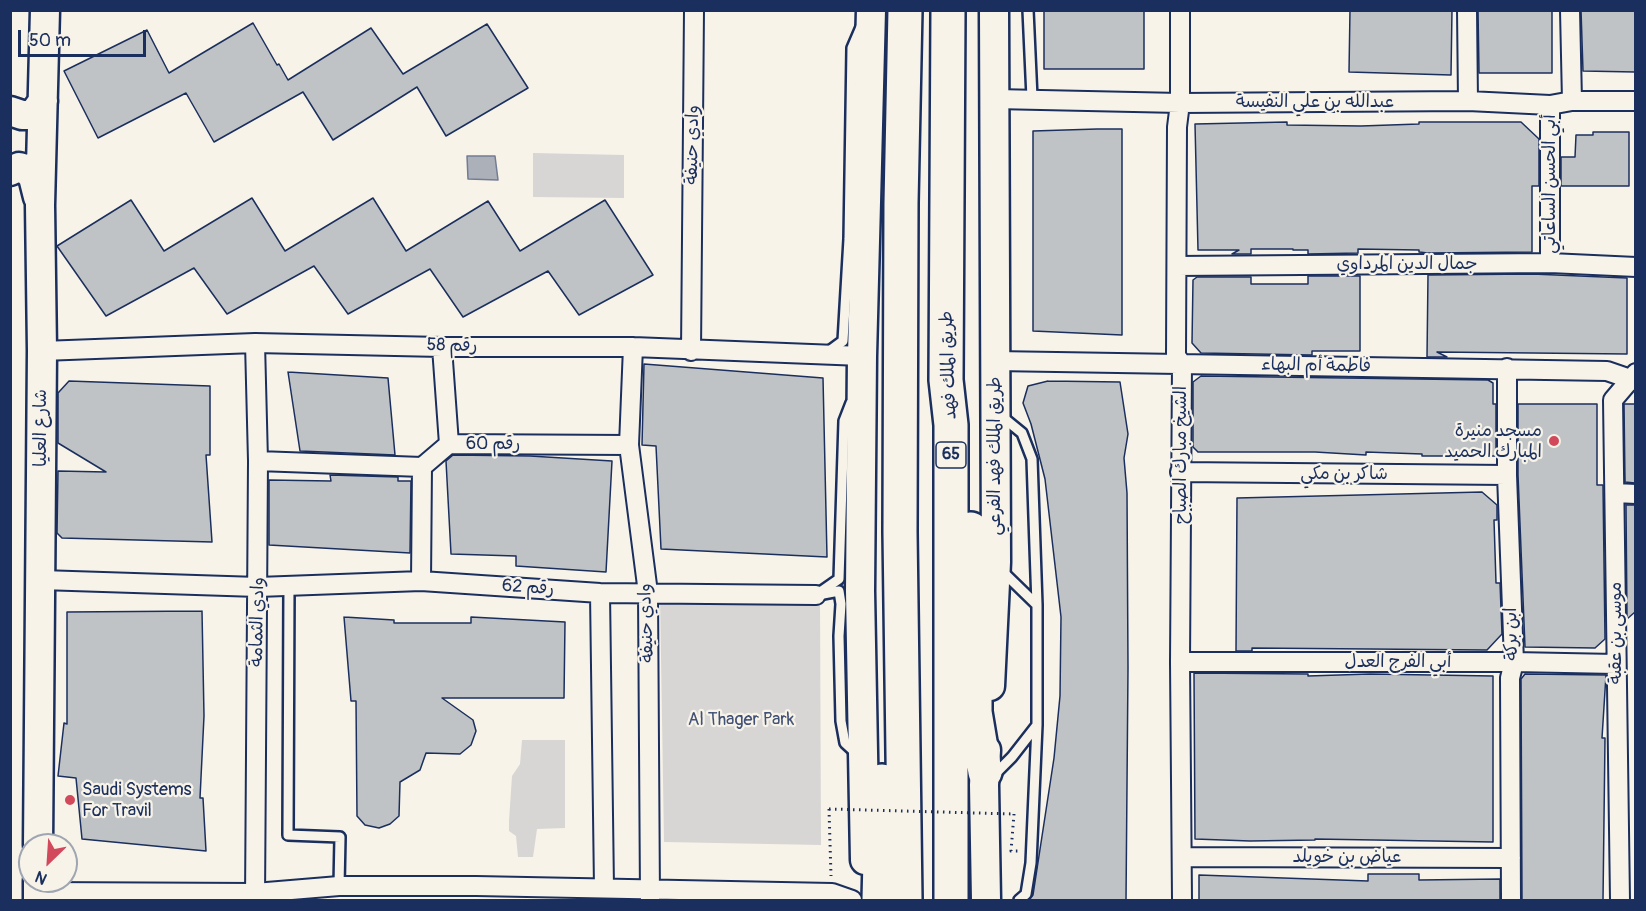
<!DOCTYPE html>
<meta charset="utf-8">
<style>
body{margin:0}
#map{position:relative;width:1646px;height:911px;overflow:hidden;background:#f7f3e8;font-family:Pangolin,sans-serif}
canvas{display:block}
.frame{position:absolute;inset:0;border:12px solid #1b2f5e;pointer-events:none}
.north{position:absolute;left:18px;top:833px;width:60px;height:60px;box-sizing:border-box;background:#f7f3e8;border:2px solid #9fa5b1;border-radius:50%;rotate:205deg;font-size:16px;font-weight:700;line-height:24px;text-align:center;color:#1b2f5e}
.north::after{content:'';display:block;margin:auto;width:21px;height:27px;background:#d1495b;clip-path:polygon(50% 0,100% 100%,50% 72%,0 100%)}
.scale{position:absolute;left:18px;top:30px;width:128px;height:27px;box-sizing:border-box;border:3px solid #1b2f5e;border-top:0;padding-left:8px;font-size:18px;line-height:21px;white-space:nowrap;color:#1b2f5e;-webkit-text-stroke:4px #f7f3e8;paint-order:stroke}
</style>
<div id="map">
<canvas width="1646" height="911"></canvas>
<div class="frame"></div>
<div class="north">N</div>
<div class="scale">50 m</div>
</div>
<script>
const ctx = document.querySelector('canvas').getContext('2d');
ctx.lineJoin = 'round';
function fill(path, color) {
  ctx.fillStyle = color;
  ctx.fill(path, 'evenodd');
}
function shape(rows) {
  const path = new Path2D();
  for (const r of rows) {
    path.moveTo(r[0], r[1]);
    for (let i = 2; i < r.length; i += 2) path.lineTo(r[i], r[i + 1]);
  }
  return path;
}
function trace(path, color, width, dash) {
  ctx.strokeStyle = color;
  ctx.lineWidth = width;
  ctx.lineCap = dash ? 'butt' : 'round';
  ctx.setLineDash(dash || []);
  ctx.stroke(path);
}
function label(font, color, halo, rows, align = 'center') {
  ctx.font = font + ' Pangolin,"Playpen Sans Arabic",sans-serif';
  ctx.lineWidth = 4.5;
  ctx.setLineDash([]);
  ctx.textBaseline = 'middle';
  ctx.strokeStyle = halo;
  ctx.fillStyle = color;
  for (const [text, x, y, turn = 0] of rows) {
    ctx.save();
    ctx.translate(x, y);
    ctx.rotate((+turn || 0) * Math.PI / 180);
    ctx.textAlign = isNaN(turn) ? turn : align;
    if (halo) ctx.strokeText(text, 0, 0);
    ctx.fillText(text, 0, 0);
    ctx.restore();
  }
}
fill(shape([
 [533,153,624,155,624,198,533,197],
 [660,595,820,599,821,845,664,842],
 [522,740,565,740,565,828,537,829,533,857,518,857,516,836,509,831,509,821,512,776,520,764]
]), '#d7d6d4');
const water = shape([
 [467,156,495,156,498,180,468,179,467,156]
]);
fill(water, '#acb0b9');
trace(water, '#727c95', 1.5);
const building = shape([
 [1044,10,1144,10,1144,69,1044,69,1044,10],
 [1350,10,1452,10,1451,75,1349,72,1350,10],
 [1478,10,1552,11,1552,73,1479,73,1478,10],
 [1581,10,1635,10,1635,72,1583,71,1581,10],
 [253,23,277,65,279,64,288,80,371,28,403,74,487,24,528,88,446,136,417,87,333,140,303,92,214,142,186,93,98,138,64,71,147,30,169,73,253,23],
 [1287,122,1287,125,1361,126,1419,124,1419,122,1521,122,1539,139,1539,186,1532,186,1532,252,1428,253,1419,252,1419,250,1358,249,1358,253,1308,254,1308,250,1293,250,1293,249,1251,249,1251,254,1232,254,1239,250,1198,250,1195,124,1287,122],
 [1097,129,1122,129,1122,335,1033,331,1033,131,1097,129],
 [1593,132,1629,132,1629,186,1561,186,1561,157,1575,157,1576,135,1593,135,1593,132],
 [252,198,285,251,373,198,406,251,488,201,520,251,605,200,653,275,579,315,548,271,463,317,430,269,348,314,314,266,227,314,194,268,106,316,57,246,131,200,164,251,252,198],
 [1532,274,1627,278,1627,354,1437,352,1447,357,1427,357,1428,275,1532,274],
 [1308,276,1360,276,1360,351,1312,351,1312,355,1201,353,1192,343,1193,280,1197,277,1251,277,1251,284,1308,284,1308,276],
 [644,364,823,378,827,557,661,549,656,446,642,445,644,364],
 [288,372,388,378,395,455,300,451,288,372],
 [1201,376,1488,380,1493,383,1493,404,1496,404,1496,456,1422,456,1422,454,1366,452,1366,455,1315,452,1198,452,1193,447,1193,382,1201,376],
 [69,381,210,386,210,455,206,455,212,542,62,538,57,533,58,471,106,472,58,443,58,393,69,381],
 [1048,381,1120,382,1128,434,1124,458,1127,493,1128,668,1126,900,1029,900,1033,895,1054,758,1060,696,1061,617,1045,479,1031,424,1023,403,1028,386,1048,381],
 [1518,404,1597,404,1597,485,1603,485,1605,639,1595,648,1525,647,1518,475,1518,404],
 [1624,404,1635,404,1635,483,1625,482,1624,404],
 [453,455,530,456,612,461,606,572,516,566,516,556,451,554,446,461,453,455],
 [330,475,398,477,398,481,411,481,410,553,269,545,269,480,331,481,330,475],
 [1482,492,1497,505,1497,520,1494,520,1496,583,1500,583,1502,634,1487,650,1252,648,1252,651,1236,651,1237,498,1482,492],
 [1626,505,1635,505,1635,612,1627,619,1626,505],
 [202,611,204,716,200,798,203,798,206,851,82,839,76,778,58,776,64,723,67,724,67,612,202,611],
 [344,617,394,620,394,623,471,623,471,617,565,622,564,698,442,698,473,720,476,731,471,745,460,754,426,753,420,770,400,782,399,816,390,824,379,828,365,825,357,816,356,701,351,701,344,617],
 [1194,673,1308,674,1308,676,1370,674,1493,676,1493,842,1315,839,1315,840,1250,841,1195,839,1194,673],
 [1525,674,1606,675,1602,738,1605,738,1603,900,1522,900,1521,679,1525,674],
 [1368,874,1419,874,1419,880,1500,879,1500,900,1199,900,1199,875,1368,881,1368,874]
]);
fill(building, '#c0c3c5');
trace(building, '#1b2f5e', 1.5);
const lane = shape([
 [1028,10,1032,98],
 [828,352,843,341,849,239,852,48,861,27],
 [1000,415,1022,433,1032,459,1037,605,1037,725,1031,863,1026,894,1019,900],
 [1002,571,1037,605],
 [289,584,288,835,340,837,339,886],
 [816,595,839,579,844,421,851,403],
 [818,595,839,591,841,604,839,636,841,721,845,743,857,754],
 [994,775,1012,757,1037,725]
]);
const street = shape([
 [1180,10,1180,103,1177,127,1176,356,1182,364,1180,662,1182,900],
 [1467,10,1468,101],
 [1570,10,1572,101],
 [995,99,1180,103,1468,101,1550,105,1572,101,1636,101],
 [1550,263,1550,105],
 [1177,266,1550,263,1636,267],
 [442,347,449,444],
 [633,347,629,445,648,593,650,899],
 [42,351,255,343,442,347,633,347,862,356],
 [691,351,694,10],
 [995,361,1607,371,1636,381],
 [1507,368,1507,475,1514,662,1510,678,1511,900],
 [258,461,422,467,449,444,629,445],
 [1180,472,1507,475],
 [1615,493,1636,494],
 [41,580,258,587,421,581,600,593,816,595],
 [421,581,422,467],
 [600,593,604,888],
 [1180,662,1514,662,1616,664],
 [1182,857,1511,858],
 [38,892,255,893,339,886,476,886,832,893,852,900],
 [255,900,258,461,255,343],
 [1620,900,1613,400,1636,373]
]);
const primary = shape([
 [10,111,22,115,33,115,43,101],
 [10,171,19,167,26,169,33,177,38,197],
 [990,686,996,562,994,10],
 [38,845,42,351,40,205,45,10],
 [865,860,860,591,862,356,871,10],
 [38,900,38,881],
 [986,900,984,785,986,750]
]);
const highway = shape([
 [948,10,946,380,951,425,951,900],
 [971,529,975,592,975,712,985,772],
 [879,900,882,781],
 [905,900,900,532,901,203,905,10]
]);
trace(lane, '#1b2f5e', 14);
trace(street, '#1b2f5e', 22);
trace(primary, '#1b2f5e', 33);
trace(highway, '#1b2f5e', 38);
trace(shape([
 [829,809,831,876],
 [1014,814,1011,851,1021,851]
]), '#1b2f5e', 3, [1.5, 4.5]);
trace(lane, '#f7f3e8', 9);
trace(street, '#f7f3e8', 18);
trace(primary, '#f7f3e8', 28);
trace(highway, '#f7f3e8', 33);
trace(shape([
 [829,809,1014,814]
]), '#1b2f5e', 3, [1.5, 4.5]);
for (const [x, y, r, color] of [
 [1554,441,6,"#d1495b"],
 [70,800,6,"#d1495b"]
]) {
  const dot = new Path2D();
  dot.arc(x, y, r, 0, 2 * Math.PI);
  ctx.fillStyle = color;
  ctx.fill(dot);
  trace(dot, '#f7f3e8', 2);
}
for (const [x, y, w] of [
 [951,455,30]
]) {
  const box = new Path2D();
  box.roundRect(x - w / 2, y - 13, w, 26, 4.5);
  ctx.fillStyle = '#f7f3e8';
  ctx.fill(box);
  trace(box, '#1b2f5e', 1.5);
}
label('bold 16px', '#1b2f5e', null, [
 ["65",951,455]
]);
label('18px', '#1b2f5e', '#f7f3e8', [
 ["عبدالله بن علي النفيسة",1315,102],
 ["وادي حنيفة",693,145,-89],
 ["أبي الحسن الساعاتي",1550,184,-90],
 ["جمال الدين المرداوي",1407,264],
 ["رقم 58",452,346,1],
 ["طريق الملك فهد",949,365,-92],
 ["فاطمة أم البهاء",1316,366,1],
 ["شارع العليا",41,428,-90],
 ["رقم 60",493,444],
 ["الشيخ مبارك الصباح",1181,455,-90],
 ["طريق الملك فهد الفرعي",995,456,-90],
 ["شاكر بن مكي",1344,474],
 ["رقم 62",528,588,4],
 ["وادي الثمامة",258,622,-89],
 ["وادي حنيفة",647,623,-92],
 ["موسى بن عقبة",1616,633,-90],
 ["ابن بركة",1512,634,-91],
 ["أبي الفرج العدل",1398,662],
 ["عياض بن خويلد",1347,857]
]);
label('18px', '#1b2f5e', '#f7f3e8', [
 ["مسجد منيرة",1542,431],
 ["المبارك الحميد",1542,452],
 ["Saudi Systems",82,790,"left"],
 ["For Travil",82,811,"left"]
], 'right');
label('18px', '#415076', '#f7f3e8', [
 ["Al Thager Park",741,720]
]);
</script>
